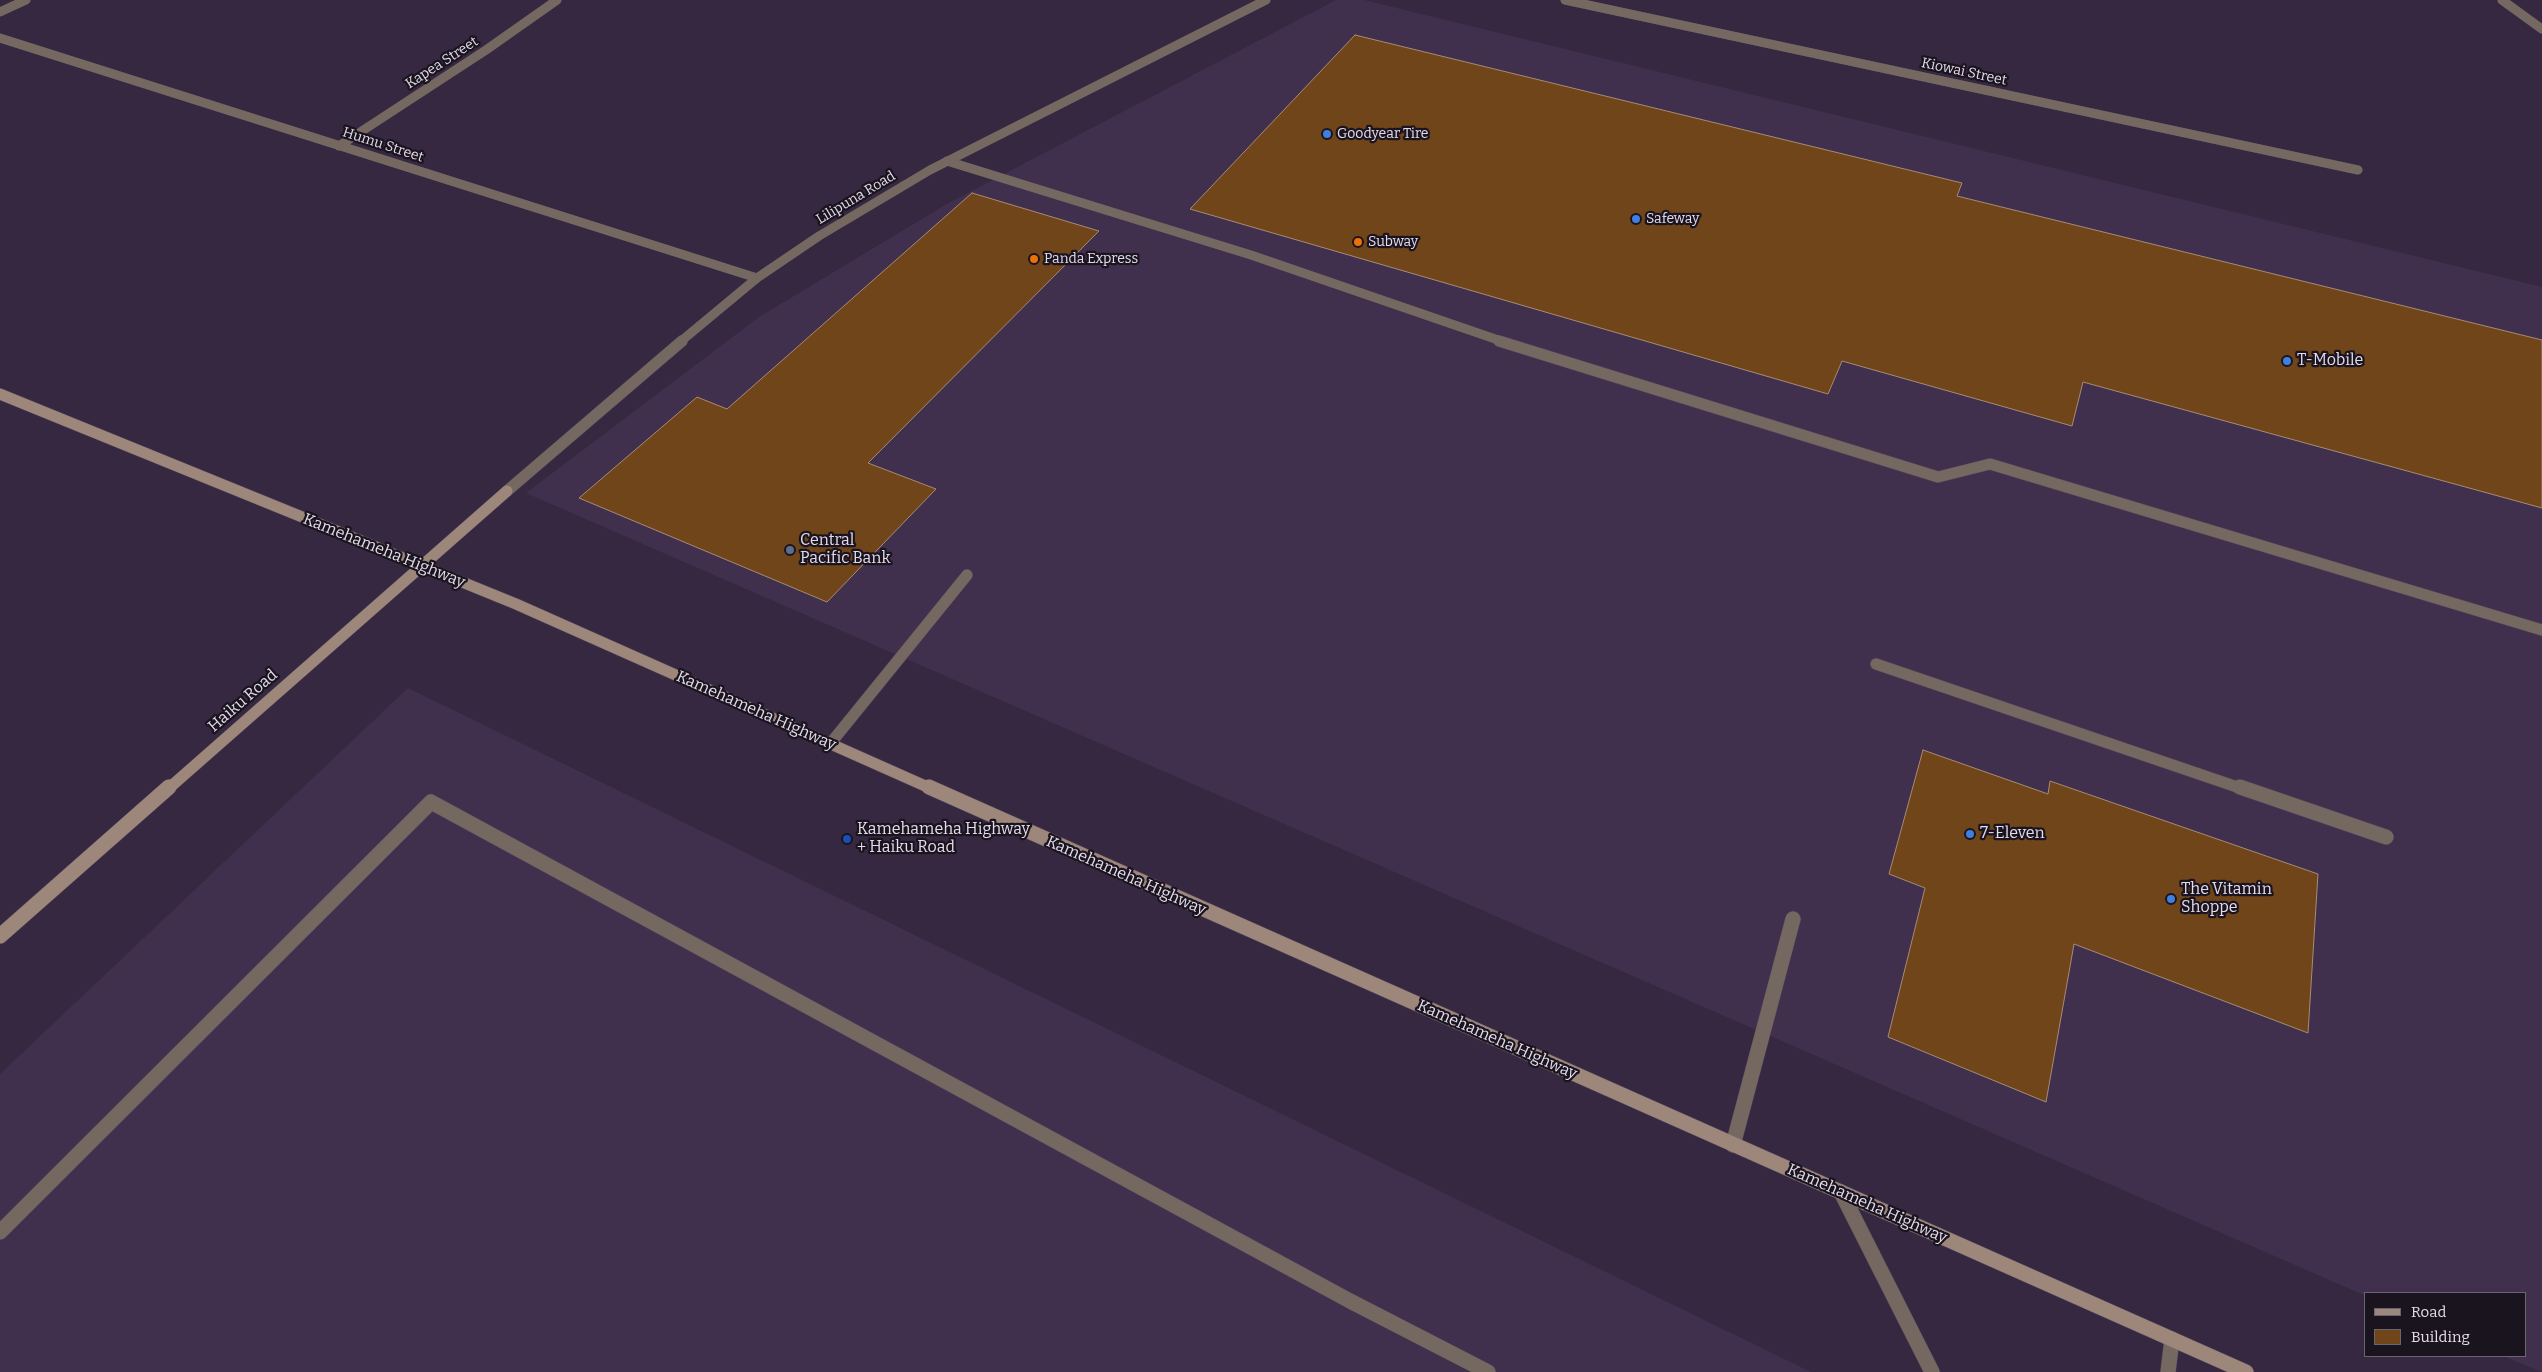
<!DOCTYPE html>
<style>
body{margin:0}
#map{position:relative;width:2542px;height:1372px;overflow:hidden;background:#362840;font-family:Bitter,serif}
canvas{display:block}
.legend{position:absolute;left:2364px;top:1292px;width:162px;height:65px;box-sizing:border-box;background:#1a141f;border:1px solid #6b6471;margin:0;padding:6px 9px;list-style:none;font-size:15px;color:#e4dbeb}
.legend li{display:flex;align-items:center;gap:10px;height:25px}
.legend b{width:25px;border:1px solid #6b6471}
</style>
<div id="map">
<canvas width="2542" height="1372"></canvas>
<ul class="legend">
<li><b style="height:6px;background:#9d877b"></b>Road</li>
<li><b style="height:14px;background:#704519"></b>Building</li>
</ul>
</div>
<script>
const ctx = document.querySelector('canvas').getContext('2d');
ctx.lineJoin = 'round';
function fill(path, color) {
  ctx.fillStyle = color;
  ctx.fill(path, 'evenodd');
}
function shape(rows) {
  const path = new Path2D();
  for (const r of rows) {
    path.moveTo(r[0], r[1]);
    for (let i = 2; i < r.length; i += 2) path.lineTo(r[i], r[i + 1]);
  }
  return path;
}
function trace(path, color, width, dash) {
  ctx.strokeStyle = color;
  ctx.lineWidth = width;
  ctx.lineCap = dash ? 'butt' : 'round';
  ctx.setLineDash(dash || []);
  ctx.stroke(path);
}
function label(font, color, halo, rows, align = 'center') {
  ctx.font = font + ' Bitter,serif';
  ctx.lineWidth = 4.5;
  ctx.setLineDash([]);
  ctx.textBaseline = 'middle';
  ctx.strokeStyle = halo;
  ctx.fillStyle = color;
  for (const [text, x, y, turn = 0] of rows) {
    ctx.save();
    ctx.translate(x, y);
    ctx.rotate((+turn || 0) * Math.PI / 180);
    ctx.textAlign = isNaN(turn) ? turn : align;
    if (halo) ctx.strokeText(text, 0, 0);
    ctx.fillText(text, 0, 0);
    ctx.restore();
  }
}
fill(shape([
 [1336,0,1364,0,2542,287,2542,1372,2503,1356,2526,1356,2526,1293,2366,1293,2366,1296,526,493,759,317,945,205],
 [408,688,1811,1372,0,1372,0,1074]
]), '#40304d');
const building = shape([
 [1355,35,1962,183,1957,196,2542,340,2542,508,2083,382,2072,426,1842,361,1828,394,1190,209,1355,35],
 [972,193,1099,231,868,463,936,489,827,602,579,498,697,397,727,409,972,193],
 [1923,750,2048,794,2050,781,2318,874,2308,1033,2074,944,2046,1102,1888,1037,1925,888,1889,874,1923,750]
]);
fill(building, '#704519');
trace(building, '#a78b74', 1);
const serviceFar2 = shape([
 [1565,0,2358,170],
 [2502,0,2542,29],
 [947,161,1251,255,1504,342]
]);
const serviceFar1 = shape([
 [1499,341,1938,477,1990,464,2542,630],
 [1876,664,2243,789],
 [830,744,967,575]
]);
const service = shape([
 [2240,787,2386,837],
 [1733,1145,1793,919],
 [1841,1192,1932,1372],
 [0,1232,431,802,1350,1301,1488,1372],
 [2168,1372,2172,1339]
]);
const minor = shape([
 [0,12,26,0],
 [0,38,757,278],
 [339,146,486,50,557,0]
]);
const tertiaryFar1 = shape([
 [680,342,757,278,819,236,930,170,1266,0]
]);
const tertiary = shape([
 [507,491,682,341]
]);
const secondaryFar1 = shape([
 [0,394,516,604,932,789],
 [168,789,507,491]
]);
const secondary = shape([
 [929,787,2246,1372],
 [0,936,169,787]
]);
trace(serviceFar2, '#52455b', 9);
trace(serviceFar1, '#52455b', 12);
trace(service, '#52455b', 16);
trace(minor, '#52455b', 9);
trace(tertiaryFar1, '#52455b', 9);
trace(tertiary, '#52455b', 12);
trace(secondaryFar1, '#52455b', 12);
trace(secondary, '#52455b', 16);
trace(serviceFar2, '#756860', 9);
trace(serviceFar1, '#756860', 11);
trace(service, '#756860', 15);
trace(minor, '#756860', 9);
trace(tertiaryFar1, '#756860', 9);
trace(tertiary, '#756860', 11);
trace(secondaryFar1, '#9d877b', 11);
trace(secondary, '#9d877b', 15);
for (const [x, y, r, color] of [
 [1327,134,5,"#3f7fe0"],
 [1636,219,5,"#3f7fe0"],
 [1358,242,5,"#e8710a"],
 [1034,259,5,"#e8710a"],
 [2287,361,5,"#3f7fe0"],
 [790,550,5,"#5c6f8a"],
 [1970,834,5,"#3f7fe0"],
 [847,839,5,"#1a4fb4"],
 [2171,899,5,"#3f7fe0"]
]) {
  const dot = new Path2D();
  dot.arc(x, y, r, 0, 2 * Math.PI);
  ctx.fillStyle = color;
  ctx.fill(dot);
  trace(dot, '#1a141f', 2);
}
label('14px', '#e4dbeb', '#1a141f', [
 ["Kapea Street",442,63,-33],
 ["Kiowai Street",1964,72,12],
 ["Humu Street",383,145,18],
 ["Lilipuna Road",856,198,-31]
]);
label('14px', '#e4dbeb', '#1a141f', [
 ["Goodyear Tire",1337,134],
 ["Safeway",1646,219],
 ["Subway",1368,242],
 ["Panda Express",1044,259]
], 'left');
label('16px', '#e4dbeb', '#1a141f', [
 ["T-Mobile",2297,361],
 ["Central",800,541],
 ["Pacific Bank",800,559],
 ["Kamehameha Highway",857,830],
 ["+ Haiku Road",857,848],
 ["7-Eleven",1980,834],
 ["The Vitamin",2181,890],
 ["Shoppe",2181,908]
], 'left');
label('16px', '#e4dbeb', '#1a141f', [
 ["Kamehameha Highway",384,551,22],
 ["Haiku Road",243,701,-41],
 ["Kamehameha Highway",756,711,24],
 ["Kamehameha Highway",1126,876,24],
 ["Kamehameha Highway",1497,1040,24],
 ["Kamehameha Highway",1867,1204,24]
]);
</script>
